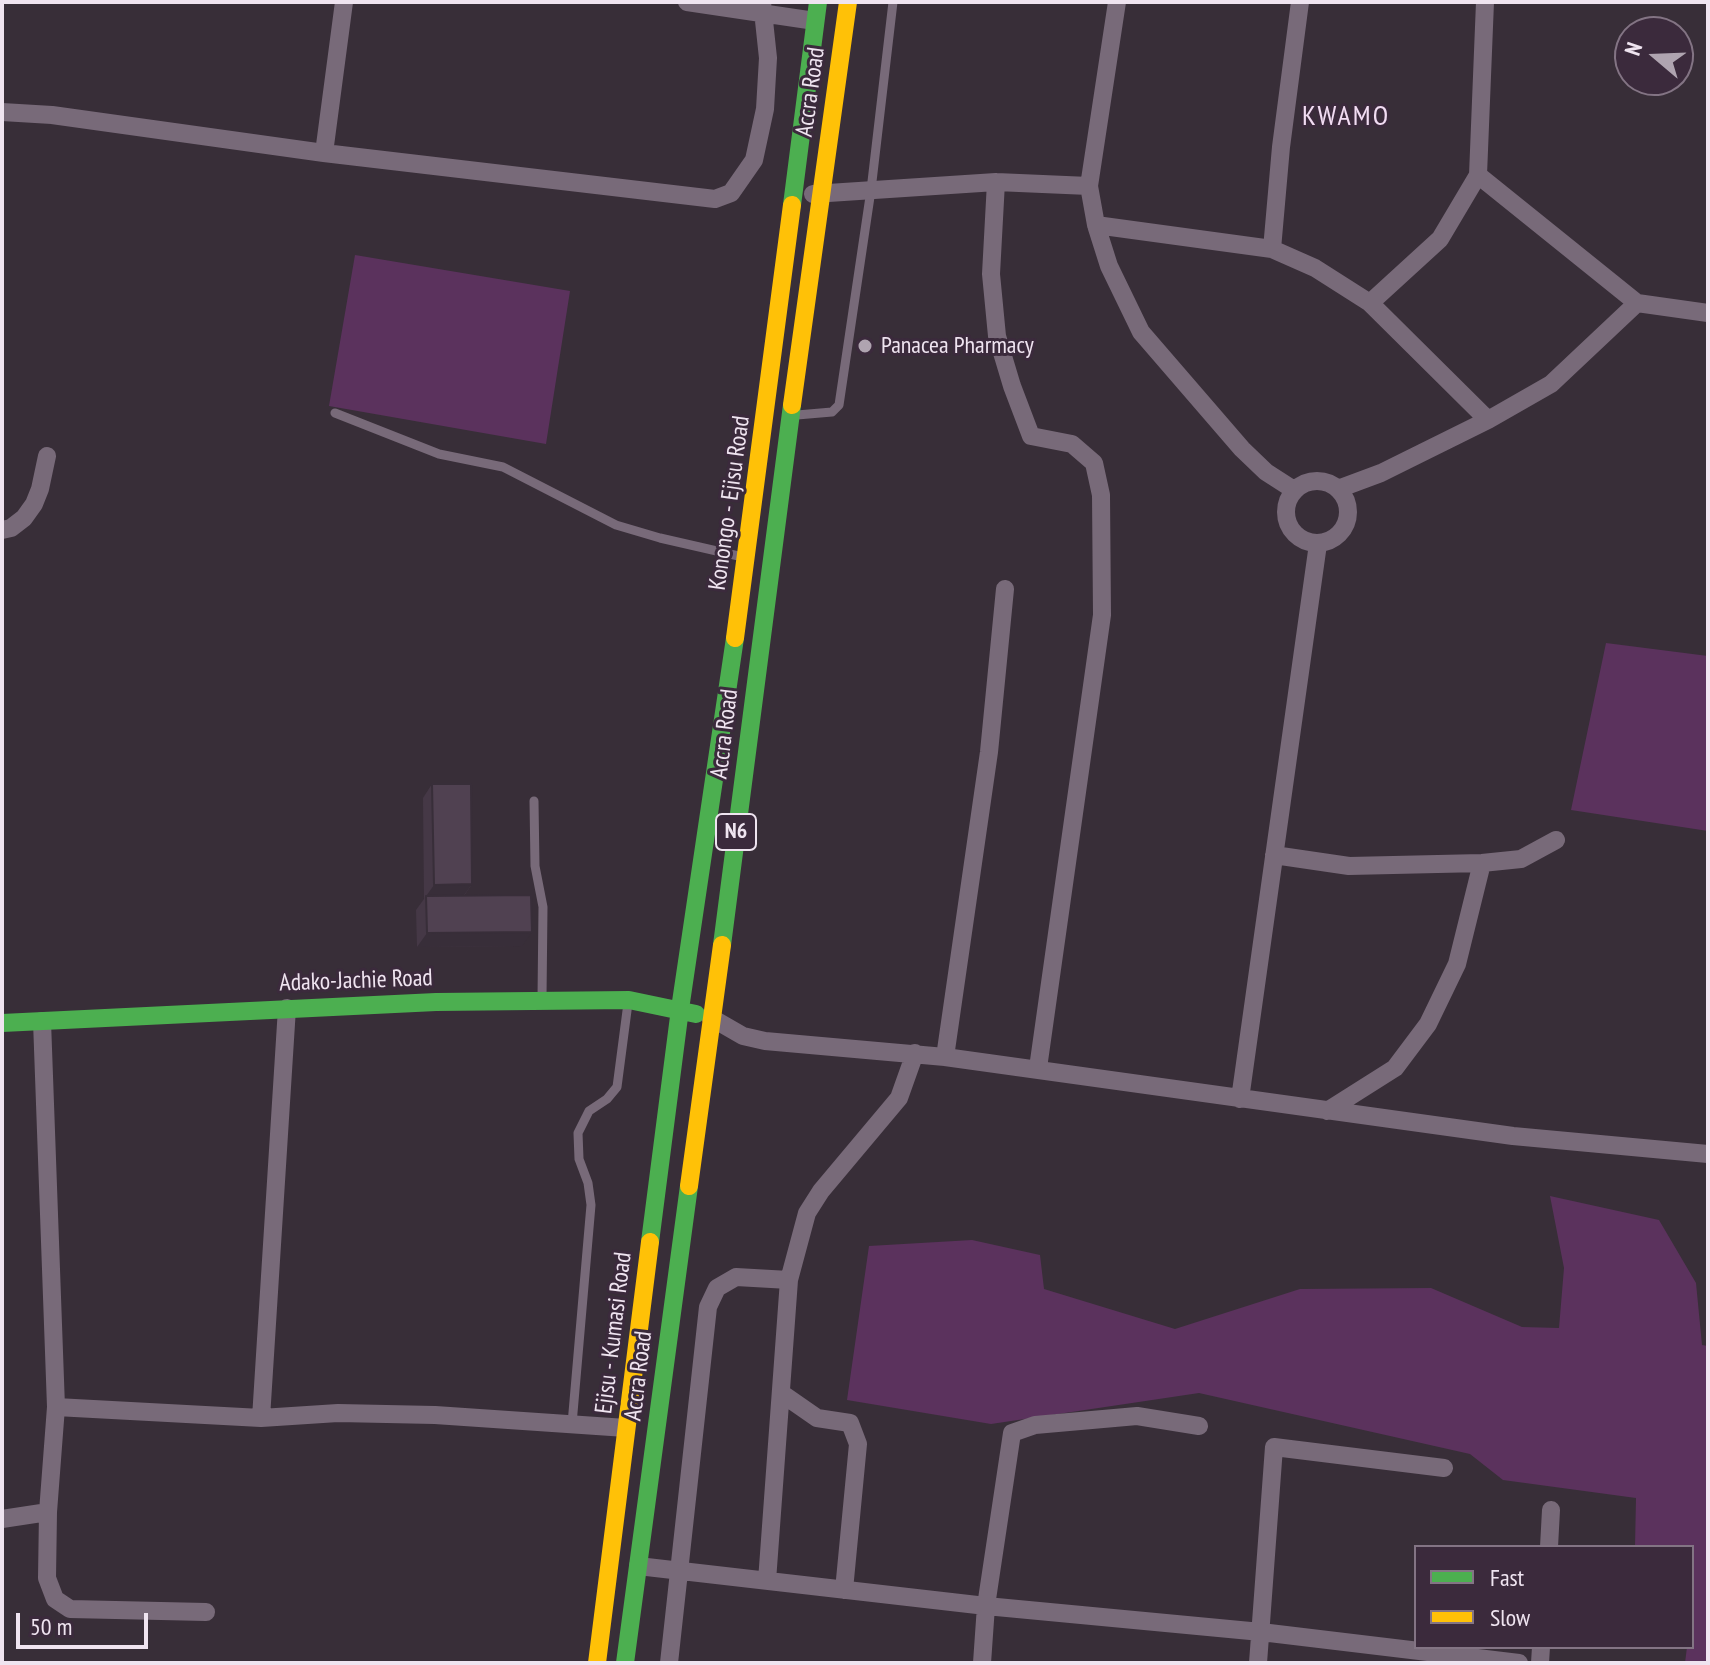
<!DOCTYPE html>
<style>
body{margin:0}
#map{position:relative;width:1710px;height:1665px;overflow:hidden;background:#382e38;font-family:"PT Sans Narrow",sans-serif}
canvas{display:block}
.frame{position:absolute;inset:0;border:4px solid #efe4f0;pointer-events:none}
.legend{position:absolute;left:1414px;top:1545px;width:280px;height:104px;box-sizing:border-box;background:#3b2a3c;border:2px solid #837484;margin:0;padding:10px 14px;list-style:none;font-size:24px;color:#efe4f0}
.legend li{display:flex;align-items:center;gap:16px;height:40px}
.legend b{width:40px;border:2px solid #837484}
.north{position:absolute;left:1614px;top:16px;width:80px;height:80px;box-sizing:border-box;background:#3b2a3c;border:2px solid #837484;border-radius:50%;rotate:289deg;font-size:22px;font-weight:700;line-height:32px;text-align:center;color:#efe4f0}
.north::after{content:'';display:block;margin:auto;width:28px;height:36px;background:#afa4b0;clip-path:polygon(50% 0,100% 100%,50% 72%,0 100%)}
.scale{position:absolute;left:16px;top:1613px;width:132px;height:36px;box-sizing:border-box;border:4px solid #efe4f0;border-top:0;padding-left:10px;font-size:24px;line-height:28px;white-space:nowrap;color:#efe4f0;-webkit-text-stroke:6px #3b2a3c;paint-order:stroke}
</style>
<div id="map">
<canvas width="1710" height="1665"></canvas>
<div class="frame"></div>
<ul class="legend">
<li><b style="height:10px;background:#4caf50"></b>Fast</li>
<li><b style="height:10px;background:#ffc107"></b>Slow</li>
</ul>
<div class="north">N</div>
<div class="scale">50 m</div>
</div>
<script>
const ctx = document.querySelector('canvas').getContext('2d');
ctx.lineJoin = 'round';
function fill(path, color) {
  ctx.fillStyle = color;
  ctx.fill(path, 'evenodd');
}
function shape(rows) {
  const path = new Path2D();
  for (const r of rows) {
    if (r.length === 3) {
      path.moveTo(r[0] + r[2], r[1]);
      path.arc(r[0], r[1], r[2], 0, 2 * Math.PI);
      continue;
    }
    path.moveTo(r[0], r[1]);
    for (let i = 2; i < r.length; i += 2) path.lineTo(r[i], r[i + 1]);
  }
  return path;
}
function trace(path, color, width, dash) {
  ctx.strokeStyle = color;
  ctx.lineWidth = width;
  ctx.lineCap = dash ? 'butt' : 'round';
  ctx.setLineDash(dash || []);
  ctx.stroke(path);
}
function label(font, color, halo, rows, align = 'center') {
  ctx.font = font + ' "PT Sans Narrow",sans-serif';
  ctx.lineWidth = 6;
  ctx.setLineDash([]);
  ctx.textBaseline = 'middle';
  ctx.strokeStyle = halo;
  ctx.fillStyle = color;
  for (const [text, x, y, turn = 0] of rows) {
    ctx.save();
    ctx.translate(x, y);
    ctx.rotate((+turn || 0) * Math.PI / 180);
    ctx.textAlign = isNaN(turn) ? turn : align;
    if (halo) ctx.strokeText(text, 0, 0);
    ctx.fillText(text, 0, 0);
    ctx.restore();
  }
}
fill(shape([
 [355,255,570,291,546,444,329,406],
 [1606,643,1708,656,1708,831,1571,810],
 [1550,1196,1659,1220,1696,1283,1702,1345,1708,1346,1708,1663,1685,1663,1687,1647,1692,1647,1692,1547,1635,1547,1636,1498,1503,1480,1470,1454,1199,1393,991,1424,847,1400,869,1246,972,1240,1040,1255,1044,1289,1175,1329,1300,1289,1431,1288,1522,1327,1559,1328,1564,1268]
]), '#5b325d');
trace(shape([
 [335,413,439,454,503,467,616,525,660,538,743,557],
 [797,415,832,412,839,405,871,190,893,2],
 [534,801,535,866,543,907,542,998],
 [572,1424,591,1205,588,1183,579,1159,578,1133,589,1111,607,1099,617,1087,628,1003]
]), '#786a79', 9);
trace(shape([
 [687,2,815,21],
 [1117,2,1089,186,1096,225,1109,266,1141,332,1242,449,1266,472,1294,490],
 [2,112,52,115,324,153,715,199,731,193,754,160,765,109,768,58,762,2],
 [324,153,344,2],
 [1478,175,1637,303,1708,313],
 [996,182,991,274,997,336,1012,386,1031,436,1072,444,1094,463,1101,495,1102,615,1038,1068],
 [813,194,996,182,1089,186],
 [1096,225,1272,249,1315,268,1370,303,1488,420],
 [1272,249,1281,147,1300,2],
 [1370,303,1440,239,1478,175,1485,2],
 [1317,512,31],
 [1338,489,1381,473,1488,420,1551,384,1637,303],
 [2,530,11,528,24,518,34,504,40,489,47,456],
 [1274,855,1349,866,1482,863,1521,859,1556,840],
 [710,1017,743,1036,765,1041,945,1057,1513,1136,1708,1154],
 [42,1021,56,1407,48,1512,47,1578,55,1599,70,1609,206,1612],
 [945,1057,989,752,1005,589],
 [1240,1099,1318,544],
 [1327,1111,1395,1068,1428,1024,1457,964,1482,863],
 [781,1393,817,1418,850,1423,858,1444,844,1590],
 [56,1407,261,1418,338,1413,435,1415,626,1428],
 [261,1418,287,1008],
 [2,1519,48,1512],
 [1549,1547,1551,1510],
 [638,1566,986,1606,1261,1632,1519,1663],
 [767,1581,789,1280,807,1213,821,1191,899,1098,915,1053],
 [669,1663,708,1307,717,1288,736,1277,789,1280],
 [982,1663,986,1606,1012,1433,1035,1425,1137,1416,1199,1426],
 [1258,1663,1274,1447,1444,1468],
 [1540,1663,1541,1647]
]), '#786a79', 18);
trace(shape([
 [792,205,818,2],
 [722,945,792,405],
 [2,1023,436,1002,629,1000,696,1014],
 [650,1242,680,1009,735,638],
 [625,1663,689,1186]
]), '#4caf50', 18);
trace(shape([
 [792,405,848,2],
 [735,638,792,205],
 [689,1186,722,945],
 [597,1663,650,1242]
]), '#ffc107', 18);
fill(shape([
 [432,784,472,884,464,896,522,946,417,947,416,910,424,899,423,798]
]), '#453846');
fill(shape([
 [472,884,462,898,426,896,424,899,434,885],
 [532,932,522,946,417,947,427,933]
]), '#382e39');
const building = shape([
 [432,784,471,784,472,884,434,885,432,784],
 [531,895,532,932,427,933,426,896,531,895]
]);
fill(building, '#504151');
trace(building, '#382e39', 2);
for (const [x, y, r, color] of [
 [865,346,8,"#afa4b0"]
]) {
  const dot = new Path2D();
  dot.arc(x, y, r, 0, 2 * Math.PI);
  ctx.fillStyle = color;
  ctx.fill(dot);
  trace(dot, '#3b2a3c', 3);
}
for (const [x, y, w] of [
 [736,832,40]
]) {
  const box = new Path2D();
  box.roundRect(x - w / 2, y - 18, w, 36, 6);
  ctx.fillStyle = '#3b2a3c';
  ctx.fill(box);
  trace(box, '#efe4f0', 2);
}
label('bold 22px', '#efe4f0', null, [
 ["N6",736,832]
]);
label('24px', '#efe4f0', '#3b2a3c', [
 ["Accra Road",811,92,-82],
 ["Konongo - Ejisu Road",730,503,-82],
 ["Accra Road",725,734,-83],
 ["Adako-Jachie Road",356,981,-2],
 ["Ejisu - Kumasi Road",614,1333,-83],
 ["Accra Road",639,1376,-83]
]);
label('24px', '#efe4f0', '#3b2a3c', [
 ["Panacea Pharmacy",881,346]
], 'left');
ctx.letterSpacing = '2px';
label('28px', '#f1dcf2', '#3b2a3c', [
 ["KWAMO",1346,117]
]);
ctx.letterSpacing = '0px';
</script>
